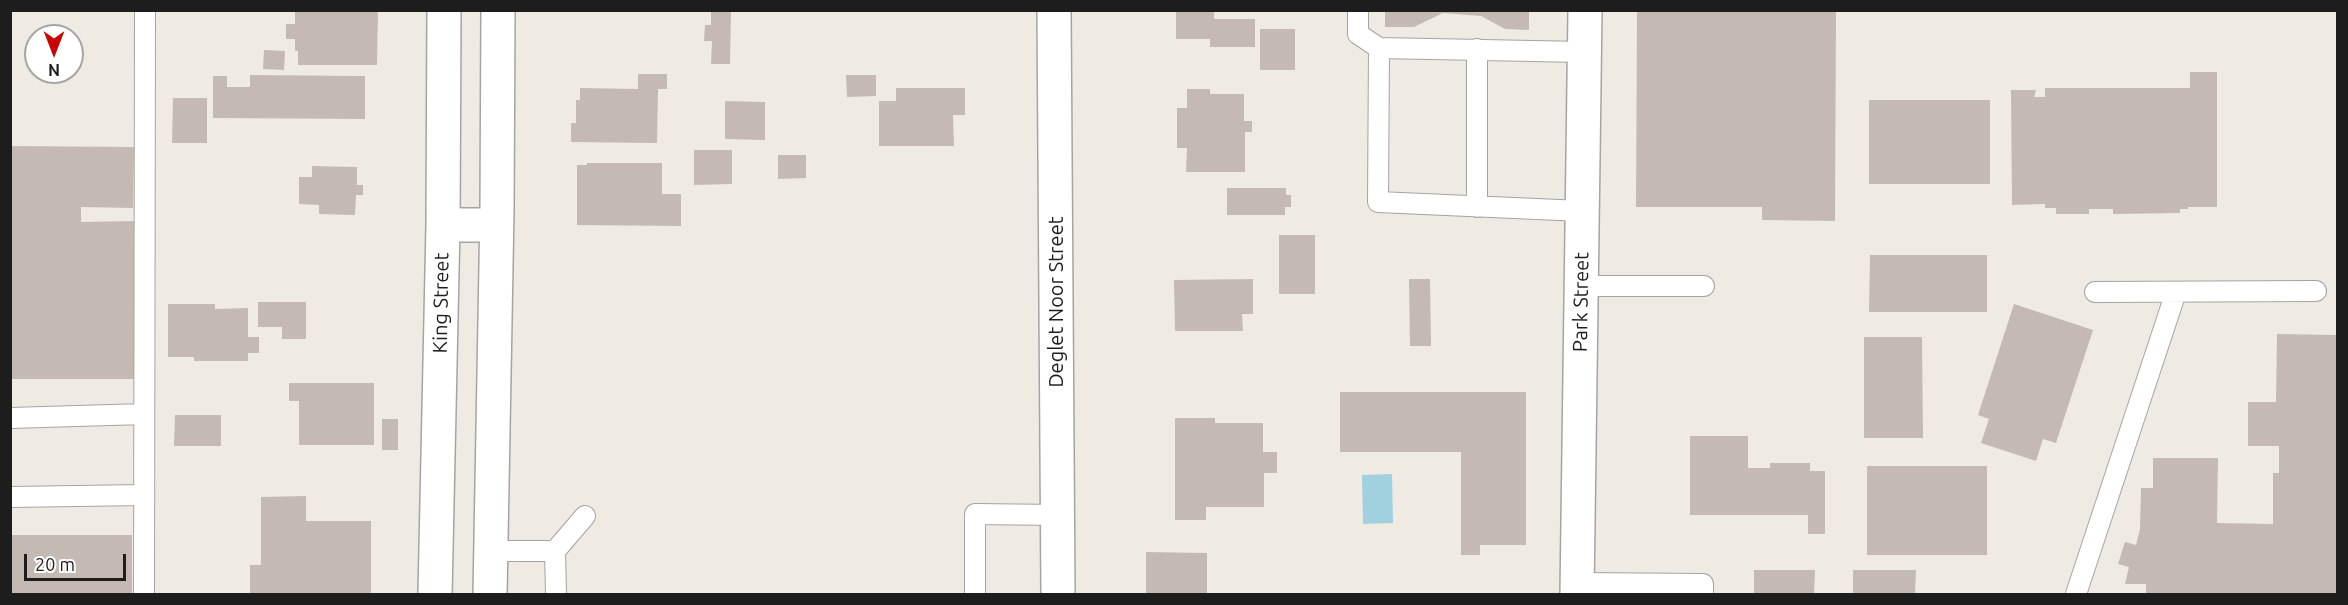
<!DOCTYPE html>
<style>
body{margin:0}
#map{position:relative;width:2348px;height:605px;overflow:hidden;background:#efebe3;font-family:Ubuntu,sans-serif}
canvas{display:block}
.frame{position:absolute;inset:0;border:12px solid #1d1d1d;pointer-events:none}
.north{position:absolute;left:24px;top:24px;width:60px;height:60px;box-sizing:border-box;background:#fff;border:2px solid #a5a5a5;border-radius:50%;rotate:180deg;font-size:16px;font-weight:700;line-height:24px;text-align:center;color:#1d1d1d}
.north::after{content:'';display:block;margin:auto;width:21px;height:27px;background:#cb0300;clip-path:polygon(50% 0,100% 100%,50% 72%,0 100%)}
.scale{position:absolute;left:24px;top:554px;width:102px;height:27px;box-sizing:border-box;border:3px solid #1d1d1d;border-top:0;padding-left:8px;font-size:18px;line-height:21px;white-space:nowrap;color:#1d1d1d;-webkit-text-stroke:4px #fff;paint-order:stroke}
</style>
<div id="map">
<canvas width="2348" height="605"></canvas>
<div class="frame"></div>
<div class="north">N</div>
<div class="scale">20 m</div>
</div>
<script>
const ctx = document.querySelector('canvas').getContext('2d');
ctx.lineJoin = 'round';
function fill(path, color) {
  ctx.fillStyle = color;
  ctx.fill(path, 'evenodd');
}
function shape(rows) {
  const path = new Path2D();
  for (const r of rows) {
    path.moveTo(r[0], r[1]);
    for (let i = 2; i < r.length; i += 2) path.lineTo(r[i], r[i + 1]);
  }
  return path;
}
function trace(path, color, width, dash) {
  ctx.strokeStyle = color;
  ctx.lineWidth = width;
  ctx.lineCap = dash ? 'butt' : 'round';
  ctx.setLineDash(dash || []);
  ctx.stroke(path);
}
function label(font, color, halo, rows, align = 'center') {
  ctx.font = font + ' Ubuntu,sans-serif';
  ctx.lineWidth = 4.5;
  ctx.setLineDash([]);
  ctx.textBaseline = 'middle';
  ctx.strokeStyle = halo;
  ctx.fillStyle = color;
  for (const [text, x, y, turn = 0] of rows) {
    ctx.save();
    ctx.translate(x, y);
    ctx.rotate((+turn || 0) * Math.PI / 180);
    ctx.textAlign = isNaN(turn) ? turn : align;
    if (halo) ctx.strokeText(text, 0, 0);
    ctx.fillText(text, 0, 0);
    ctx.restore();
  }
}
fill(shape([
 [1392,474,1393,523,1363,524,1362,475]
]), '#a1d0df');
fill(shape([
 [295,10,378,10,377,65,298,65,298,51,295,51,295,39,286,39,286,24,295,24],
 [1176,10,1214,10,1214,19,1255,19,1255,47,1210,47,1210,39,1176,39],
 [1385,10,1529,10,1529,30,1505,29,1481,16,1443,13,1414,27,1385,27],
 [1637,10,1836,10,1835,221,1762,220,1762,207,1636,207],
 [711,12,731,12,730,64,711,64,712,41,704,41,705,25,711,25],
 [1260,29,1295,29,1295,70,1260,70],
 [264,50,285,51,284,70,263,69],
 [2190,72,2217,72,2217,207,2188,207,2188,209,2180,209,2180,213,2113,214,2113,209,2089,209,2089,214,2056,214,2056,208,2045,208,2045,204,2012,205,2011,90,2036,90,2034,97,2045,97,2045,88,2190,88],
 [638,74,667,74,667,89,658,89,657,143,571,142,571,123,576,123,576,100,580,100,580,88,638,89],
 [250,75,365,76,365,119,213,118,213,76,227,76,227,87,250,87],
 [846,75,876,75,876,96,847,97],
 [896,88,965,88,965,115,953,115,954,146,879,146,879,101,896,101],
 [1187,89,1210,89,1210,94,1244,94,1244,121,1252,121,1252,132,1245,132,1245,172,1186,172,1187,148,1177,148,1177,108,1187,108],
 [173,98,207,98,207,143,172,143],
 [1869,100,1990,100,1990,184,1869,184],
 [725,101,765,102,765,140,725,139],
 [10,146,134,147,133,208,81,207,81,222,134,221,134,379,10,379],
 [694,150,732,150,732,184,694,185],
 [778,155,806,155,806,178,778,179],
 [587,163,662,163,662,194,681,194,681,226,577,225,577,165,587,165],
 [312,166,357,167,357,185,363,185,363,195,356,195,355,215,319,214,319,205,299,204,299,177,312,177],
 [1227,188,1286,188,1286,195,1291,195,1291,207,1285,207,1285,215,1227,215],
 [1279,235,1315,235,1315,294,1279,294],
 [1870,255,1987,255,1987,312,1869,312],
 [1253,279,1253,314,1242,314,1243,331,1175,331,1174,280],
 [1409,279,1430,279,1431,346,1410,346],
 [258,302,306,302,306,339,282,339,282,327,258,327],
 [168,304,215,304,215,309,248,308,248,337,259,337,259,353,248,353,248,361,194,361,194,357,168,357],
 [2014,304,2093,330,2056,443,2043,439,2036,461,1981,443,1989,419,1978,415],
 [2277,334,2338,335,2338,594,2146,594,2146,584,2125,584,2129,567,2118,564,2125,542,2136,545,2140,529,2141,488,2153,488,2153,458,2218,458,2217,523,2273,524,2273,473,2279,473,2279,446,2248,446,2248,402,2276,402],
 [1864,337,1922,337,1923,438,1864,438],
 [289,383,374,383,374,445,299,445,299,401,289,401],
 [1340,392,1526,392,1526,545,1480,545,1480,555,1461,555,1461,452,1340,452],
 [175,415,221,415,221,446,174,446],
 [1175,418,1215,418,1215,423,1263,423,1263,452,1277,452,1277,473,1264,473,1264,507,1206,507,1206,520,1175,520],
 [382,419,398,419,398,450,382,450],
 [1690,436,1748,436,1748,468,1770,468,1770,463,1810,463,1810,471,1825,471,1825,534,1808,534,1808,515,1690,515],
 [1867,466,1987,466,1987,555,1867,555],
 [306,496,306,521,371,521,371,594,250,594,250,565,261,565,261,497],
 [10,535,132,535,132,594,10,594],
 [1146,552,1207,553,1207,594,1146,594],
 [1754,570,1815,570,1814,594,1754,594],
 [1853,570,1916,570,1915,594,1853,594]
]), '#c4bab2');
const lane = shape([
 [1358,10,1358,34,1379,48],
 [1477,49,1477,207],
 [1582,211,1378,202,1379,48,1584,52],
 [1581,286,1704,286],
 [2095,292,2316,291],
 [10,418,144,414],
 [10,497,144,495],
 [491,551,555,551],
 [1577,583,1703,584,1703,594],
 [144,594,145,10],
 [556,594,555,551,585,516],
 [975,594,975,514,1058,515],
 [2076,594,2176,292]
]);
const street = shape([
 [1054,10,1058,594],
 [443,225,496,225],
 [435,594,443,225,444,10],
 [490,594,497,210,498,10],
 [1577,594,1585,10]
]);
trace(lane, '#a4a4a4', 22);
trace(street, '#a4a4a4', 36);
trace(lane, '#fff', 20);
trace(street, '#fff', 33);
label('20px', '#1d1d1d', '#fff', [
 ["Deglet Noor Street",1056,302,-90],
 ["Park Street",1581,302,-89],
 ["King Street",441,303,-89]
]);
</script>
